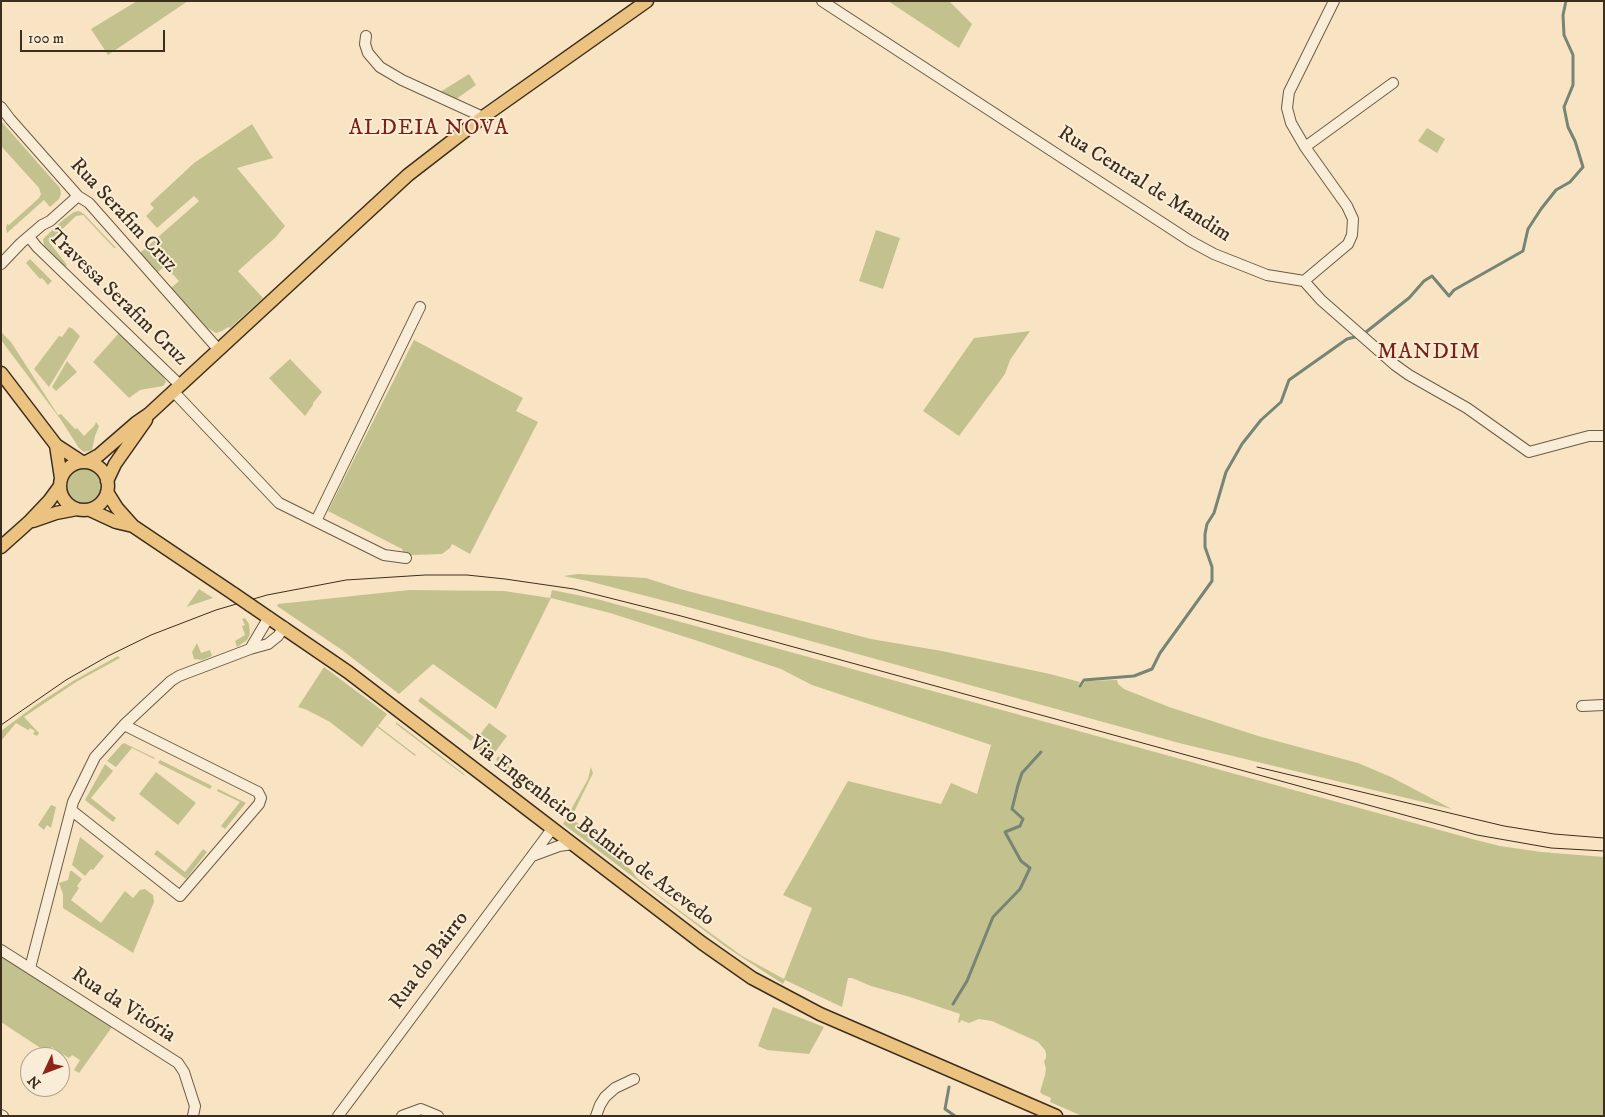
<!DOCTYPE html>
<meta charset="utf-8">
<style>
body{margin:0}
#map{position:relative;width:1605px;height:1117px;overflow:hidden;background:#f8e4c2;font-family:"IM FELL DW Pica",serif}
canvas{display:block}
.frame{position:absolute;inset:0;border:2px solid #3c2e1d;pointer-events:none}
.north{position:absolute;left:20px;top:1047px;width:50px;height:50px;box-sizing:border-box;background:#faedd7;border:1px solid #aea18d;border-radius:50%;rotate:227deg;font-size:14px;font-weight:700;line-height:20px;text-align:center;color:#3c2e1d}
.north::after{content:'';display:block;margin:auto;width:18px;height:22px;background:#8f2418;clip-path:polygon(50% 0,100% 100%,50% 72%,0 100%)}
.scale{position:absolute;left:20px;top:30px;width:145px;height:22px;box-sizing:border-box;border:2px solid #3c2e1d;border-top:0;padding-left:6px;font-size:15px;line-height:18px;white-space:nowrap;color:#3c2e1d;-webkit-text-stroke:4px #faedd7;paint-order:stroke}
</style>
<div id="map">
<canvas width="1605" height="1117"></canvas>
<div class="frame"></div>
<div class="north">N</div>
<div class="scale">100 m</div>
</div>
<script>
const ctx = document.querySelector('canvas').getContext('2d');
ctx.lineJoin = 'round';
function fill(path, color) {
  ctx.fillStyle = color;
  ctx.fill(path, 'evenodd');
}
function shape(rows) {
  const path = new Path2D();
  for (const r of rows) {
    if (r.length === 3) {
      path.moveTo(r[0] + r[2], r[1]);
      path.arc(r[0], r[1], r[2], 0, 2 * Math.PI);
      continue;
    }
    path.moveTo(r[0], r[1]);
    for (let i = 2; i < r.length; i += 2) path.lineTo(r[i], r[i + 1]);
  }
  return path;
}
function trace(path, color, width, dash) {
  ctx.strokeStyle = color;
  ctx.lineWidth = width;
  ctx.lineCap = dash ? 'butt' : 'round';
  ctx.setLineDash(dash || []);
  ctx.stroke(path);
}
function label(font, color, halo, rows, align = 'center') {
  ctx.font = font + ' "IM FELL DW Pica",serif';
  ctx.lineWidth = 4;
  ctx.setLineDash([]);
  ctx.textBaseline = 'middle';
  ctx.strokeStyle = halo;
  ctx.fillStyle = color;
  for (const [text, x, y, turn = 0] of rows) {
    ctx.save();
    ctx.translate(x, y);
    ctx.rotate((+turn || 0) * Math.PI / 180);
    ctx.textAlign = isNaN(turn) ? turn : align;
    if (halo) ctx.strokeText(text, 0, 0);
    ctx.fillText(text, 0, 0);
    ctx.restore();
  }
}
fill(shape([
 [137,1,188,1,108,55,91,29],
 [888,1,949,1,972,24,959,48],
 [469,74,476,85,452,102,437,94],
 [1,121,60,188,61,194,59,199,50,207,44,200,7,233,6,228,7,224,9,225,39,198,41,194,39,188,1,146],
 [252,124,273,158,237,168,285,226,275,238,238,271,263,298,230,328,228,327,222,331,216,333,206,327,171,288,179,281,165,266,157,273,140,253,199,201,194,196,157,228,146,216,154,208,150,204,194,163],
 [1427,128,1445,139,1437,153,1418,141],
 [79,211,84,214,116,248,114,248,83,215,76,216,49,242,67,265,65,267,44,247,43,239,63,220,74,212],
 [876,230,900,238,883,289,859,281],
 [30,259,52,281,48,285,42,278,40,279,26,263],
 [69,327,73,329,80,336,49,387,34,369,59,336,62,337],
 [1030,331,1010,360,1005,374,959,436,923,411,974,338],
 [2,333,11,342,58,415,61,414,75,429,77,428,84,436,95,425,96,422,99,426,95,436,92,450,84,452,79,448,61,420,1,340],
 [119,333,162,374,166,382,163,386,140,390,129,398,93,362],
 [414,340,523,398,516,411,538,422,470,554,452,544,450,548,442,554,411,555,406,558,402,549,328,511],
 [290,359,322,392,313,403,313,405,305,416,269,378],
 [67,361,77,372,56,391,52,387],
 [83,486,18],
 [578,574,646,578,680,589,871,639,942,651,1050,674,1080,682,1078,685,1082,686,1086,681,1117,680,1118,684,1124,689,1169,707,1258,736,1358,763,1391,777,1452,809,1179,743,677,604,588,581,563,576],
 [199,589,213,598,186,607,188,605],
 [409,590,504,591,550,598,552,590,597,599,1476,840,1500,846,1541,852,1604,857,1604,1116,1082,1116,1050,1102,1051,1098,1042,1094,1040,1092,1045,1075,1046,1069,1044,1061,1046,1058,1046,1054,1045,1050,1038,1042,992,1021,979,1019,969,1023,961,1020,960,1023,958,1022,960,1014,910,997,871,986,852,978,848,978,842,1007,785,980,783,984,726,947,563,824,588,779,591,767,593,773,573,814,574,820,632,871,637,878,657,894,742,956,784,979,812,908,783,895,848,781,941,804,951,783,977,794,991,745,812,685,781,669,698,641,610,613,551,598,496,709,433,664,399,694,342,650,277,606,278,604],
 [245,618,249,624,250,634,247,640,237,647,235,641,245,635,242,626,245,625,242,619],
 [197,643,201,653,210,650,212,656,202,660,194,659,192,652],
 [118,656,120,658,76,682,24,717,39,733,37,736,33,734,35,731,30,728,28,730,16,723,1,741,1,731,36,705,73,681],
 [324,667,387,714,378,726,416,755,415,756,377,727,362,747,330,722,307,710,298,707],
 [421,697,474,737,471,741,418,701],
 [396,722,464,774,465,776,396,724],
 [489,723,507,736,490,759,472,745],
 [125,743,126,744,155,758,154,759,132,748,116,767,107,761,122,744],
 [498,756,554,799,552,802,496,760],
 [160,760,212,786,210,789,158,763],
 [105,764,113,771,91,798,116,818,113,822,85,800],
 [156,772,196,803,178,825,139,794],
 [218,789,246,803,225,829,221,826,240,802,217,791],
 [51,805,56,807,51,828,47,825,44,830,38,825],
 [80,837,104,856,93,870,91,869,85,876,72,865],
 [203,849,207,852,186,879,154,854,157,850,185,872],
 [70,871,72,871,82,879,77,886,79,888,71,900,101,923,125,891,133,898,140,890,145,889,153,895,154,902,133,953,63,908,63,894,59,883,68,880],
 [1,956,112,1027,79,1073,74,1070,80,1060,72,1055,69,1058,52,1047,48,1053,1,1022],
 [773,1007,824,1027,809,1054,767,1050,758,1046]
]), '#c3c28f');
trace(shape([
 [1366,332,1409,298,1424,281,1432,276,1449,296,1454,290,1523,251,1528,229,1541,209,1556,190,1570,182,1583,167,1575,141,1568,127,1564,107,1573,85,1573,55,1564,35,1563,15,1566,1],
 [1080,686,1084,680,1134,676,1152,669,1160,653,1212,581,1212,567,1205,547,1205,534,1207,524,1214,513,1226,472,1242,444,1261,420,1281,402,1289,380,1347,339,1355,337],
 [953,1004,967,981,993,917,1020,889,1030,868,1021,861,1005,832,1020,826,1023,819,1012,809,1018,785,1022,773,1041,752],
 [949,1087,945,1109,955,1116]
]), '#768575', 3);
const minor = shape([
 [822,1,1190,241,1214,254,1267,275,1304,281,1321,300,1395,365,1409,375,1467,408,1529,452,1589,436,1604,436],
 [366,36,365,44,368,53,380,67,402,80,483,117],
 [1,107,10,119,78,196,89,203,218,349],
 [1305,147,1393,83],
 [29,237,37,247,180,385],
 [1,264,21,243,42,225,50,221,78,196],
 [1304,281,1348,244,1352,235,1353,219,1347,206,1305,147,1291,123,1287,108,1289,92,1334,1],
 [173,391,279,503,384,555,406,558],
 [316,521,420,307],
 [250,649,269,617],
 [1582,706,1604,705],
 [71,810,180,896,259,804,261,798,258,792,124,725],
 [532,856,559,846,573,844],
 [1,950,178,1063,184,1072,193,1100,195,1106,193,1116],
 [30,968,73,802,95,757,124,725,171,681,179,676,250,649,268,644,278,636,284,627],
 [1,1115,3,1116],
 [338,1116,552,829],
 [402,1116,421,1109,438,1116],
 [596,1116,600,1105,605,1097,615,1088,634,1079]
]);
const major = shape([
 [1,373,56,445,82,462],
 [56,445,61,478],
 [84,486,24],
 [86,462,99,455,136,423,149,414,408,175,483,117,647,1],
 [107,481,115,464,146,420],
 [107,492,117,508,133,526,234,594],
 [90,510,116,522,133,526],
 [33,521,56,513,77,509],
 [1,547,30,521,49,501,60,486],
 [250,605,348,672,702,943,752,978,820,1014,1056,1116]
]);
trace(minor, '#6b5c46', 12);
trace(major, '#3c2e1d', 15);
trace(minor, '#faedd7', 10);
trace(major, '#ecc281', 12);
trace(shape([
 [1,725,66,680,108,656,151,635,216,610,267,595,346,580,425,575,467,575,505,579,574,589,681,616,1477,835,1551,848,1604,851],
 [1257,767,1504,826,1554,834,1604,838]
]), '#3c2e1d', 1);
const majorBridge = shape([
 [234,594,250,605]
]);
trace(majorBridge, '#3c2e1d', 15, []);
trace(majorBridge, '#ecc281', 12);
label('21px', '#3c2e1d', '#faedd7', [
 ["Rua Central de Mandim",1144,185,32],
 ["Rua Serafim Cruz",123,216,47],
 ["Travessa Serafim Cruz",117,298,44],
 ["Via Engenheiro Belmiro de Azevedo",591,832,37],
 ["Rua do Bairro",430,961,-53],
 ["Rua da Vitória",123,1006,33]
]);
ctx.letterSpacing = '1px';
label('22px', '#7a1f14', '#faedd7', [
 ["ALDEIA NOVA",429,129],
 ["MANDIM",1429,353]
]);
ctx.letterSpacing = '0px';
</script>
